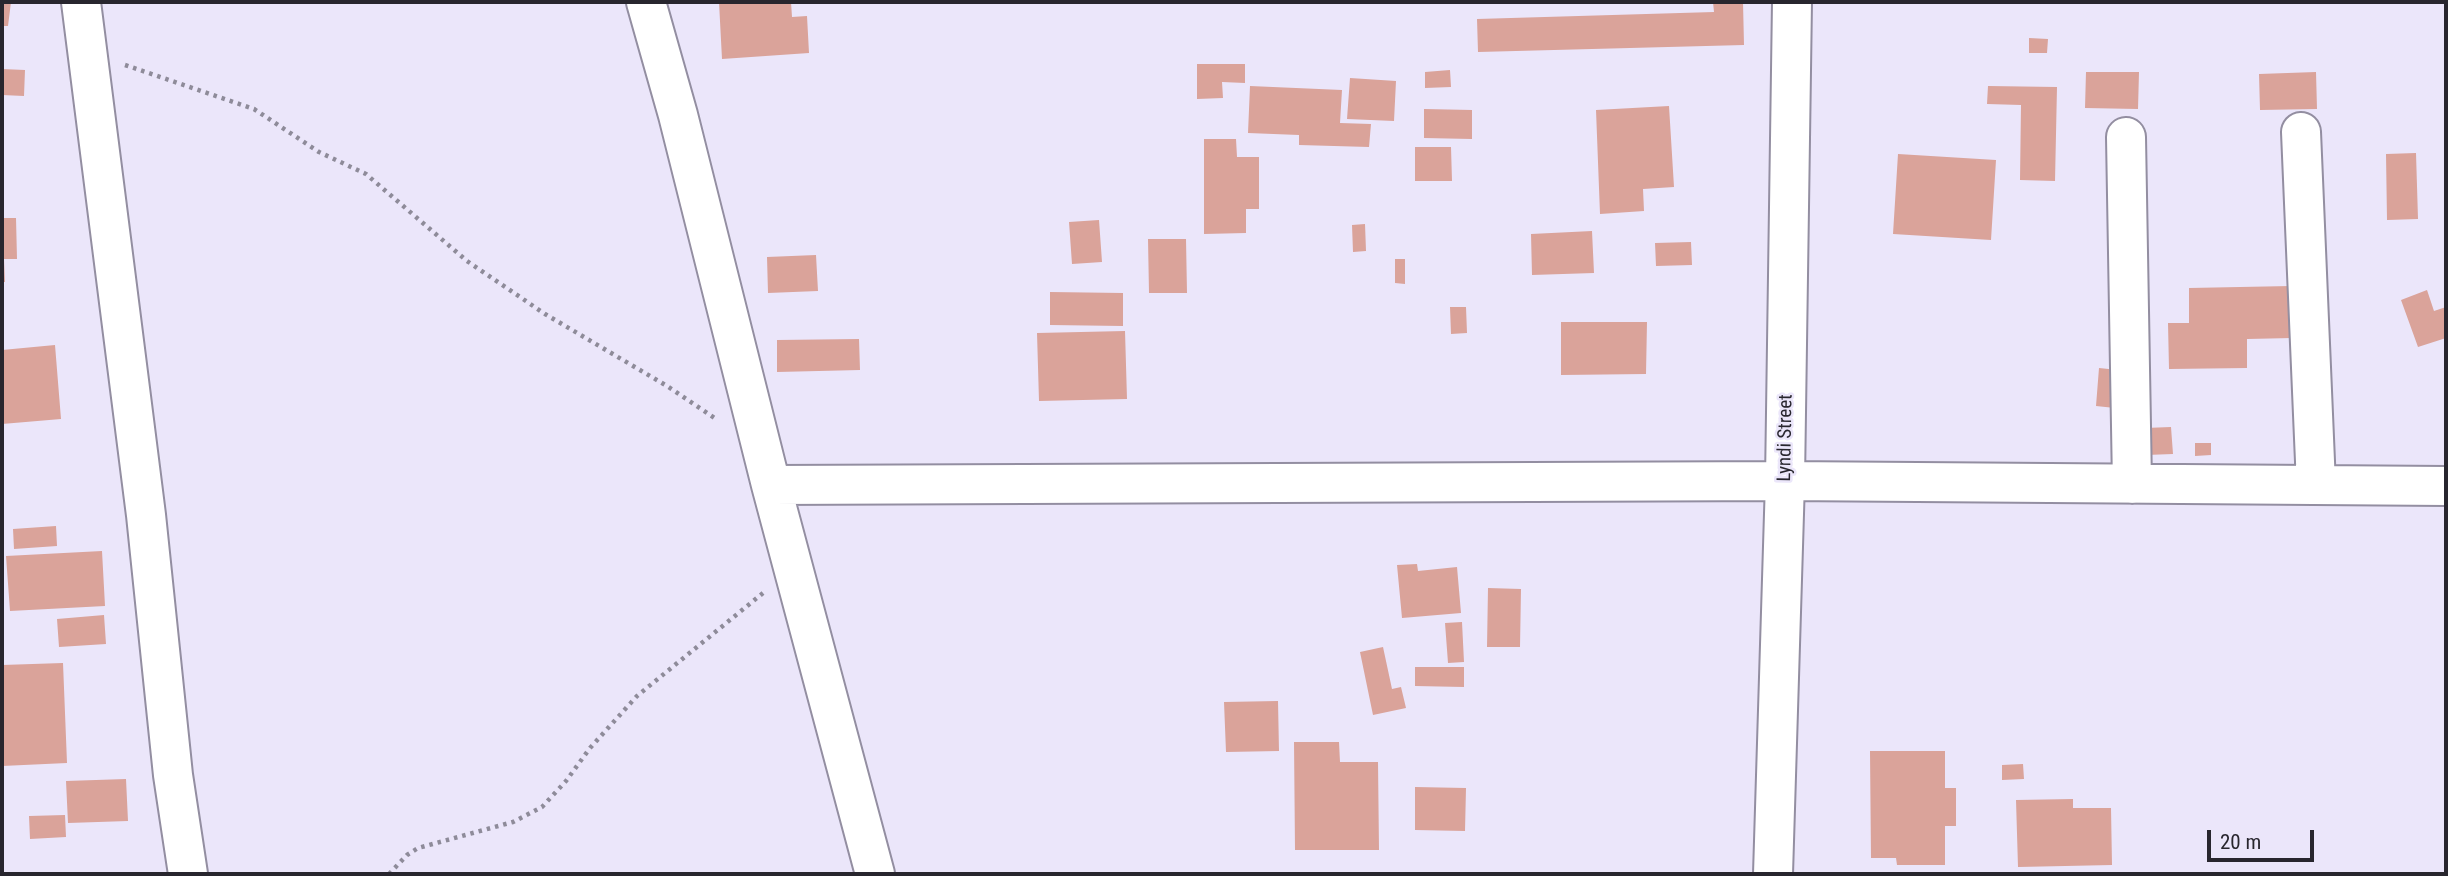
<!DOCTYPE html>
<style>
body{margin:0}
#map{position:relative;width:2448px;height:876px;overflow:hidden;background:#ebe6fa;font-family:"Roboto Condensed",sans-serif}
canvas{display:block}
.frame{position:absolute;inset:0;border:4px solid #28262e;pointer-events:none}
.scale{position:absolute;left:2207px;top:830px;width:107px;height:32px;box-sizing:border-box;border:4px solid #28262e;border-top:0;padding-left:9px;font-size:21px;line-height:24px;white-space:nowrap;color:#28262e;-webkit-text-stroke:5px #ebe6fa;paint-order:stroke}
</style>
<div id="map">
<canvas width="2448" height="876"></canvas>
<div class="frame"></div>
<div class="scale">20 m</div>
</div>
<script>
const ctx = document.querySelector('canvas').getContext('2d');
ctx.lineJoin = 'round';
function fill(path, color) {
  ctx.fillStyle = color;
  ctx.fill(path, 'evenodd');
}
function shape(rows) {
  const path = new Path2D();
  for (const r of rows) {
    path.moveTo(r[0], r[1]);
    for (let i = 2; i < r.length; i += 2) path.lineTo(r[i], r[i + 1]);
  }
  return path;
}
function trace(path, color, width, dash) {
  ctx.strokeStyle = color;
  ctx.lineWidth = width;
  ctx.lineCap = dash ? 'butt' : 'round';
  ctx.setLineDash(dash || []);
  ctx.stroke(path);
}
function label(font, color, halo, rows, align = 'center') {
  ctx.font = font + ' "Roboto Condensed",sans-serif';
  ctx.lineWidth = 5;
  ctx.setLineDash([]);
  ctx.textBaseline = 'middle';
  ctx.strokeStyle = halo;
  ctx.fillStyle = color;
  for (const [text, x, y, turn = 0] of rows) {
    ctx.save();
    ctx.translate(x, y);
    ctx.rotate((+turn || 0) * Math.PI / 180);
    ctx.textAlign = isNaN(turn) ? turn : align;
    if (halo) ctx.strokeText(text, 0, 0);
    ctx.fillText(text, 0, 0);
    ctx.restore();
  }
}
fill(shape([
 [2,2,11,2,8,26,2,26],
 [719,2,791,2,792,17,807,16,809,53,722,59],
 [1713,2,1743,2,1744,45,1478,52,1477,19,1714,12],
 [2029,38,2048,39,2047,53,2029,53],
 [1197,64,1245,64,1245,83,1222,82,1223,98,1197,99],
 [2,69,25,70,24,96,2,95],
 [1450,70,1451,87,1425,88,1425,72],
 [2086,72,2139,72,2138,109,2085,108],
 [2316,72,2317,109,2260,110,2259,74],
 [1350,78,1396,81,1394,121,1347,119],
 [1250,86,1342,90,1340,123,1371,124,1369,147,1299,145,1299,135,1248,133],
 [1988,86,2057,87,2055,181,2020,180,2021,105,1987,104],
 [1669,106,1674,187,1643,189,1644,211,1600,214,1596,110],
 [1424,109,1472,110,1472,139,1424,138],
 [1204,139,1236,139,1237,157,1259,157,1259,209,1246,209,1246,233,1204,234],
 [1415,147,1451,147,1452,181,1415,181],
 [2416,153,2418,219,2387,220,2386,154],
 [1898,154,1996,160,1991,240,1893,234],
 [2,218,16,218,17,259,4,259,5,282,2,282],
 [1099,220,1102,262,1072,264,1069,222],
 [1365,224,1366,251,1353,252,1352,225],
 [1592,231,1594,273,1532,275,1531,234],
 [1148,239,1186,239,1187,293,1149,293],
 [1691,242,1692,265,1656,266,1655,243],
 [816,255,818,291,768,293,767,257],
 [1395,259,1405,259,1405,284,1395,283],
 [2291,286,2292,338,2247,339,2247,368,2169,369,2168,323,2189,323,2189,288],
 [2427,290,2434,311,2446,307,2446,338,2418,347,2401,300],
 [1050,292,1123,293,1123,326,1050,325],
 [1450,307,1466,307,1467,333,1451,334],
 [1561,322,1647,322,1646,374,1561,375],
 [1125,331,1127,399,1039,401,1037,333],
 [859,339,860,370,777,372,777,340],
 [55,345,61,419,2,424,2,350],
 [2099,368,2118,370,2115,408,2096,406],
 [2171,427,2173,454,2146,455,2145,428],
 [2195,443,2211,443,2211,455,2195,456],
 [56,526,57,546,14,549,13,529],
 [102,551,105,606,10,611,6,556],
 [1417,564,1418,571,1457,567,1461,613,1402,618,1397,565],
 [1488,588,1521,589,1520,647,1487,647],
 [104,615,106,644,59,647,57,619],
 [1462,622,1464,662,1448,663,1445,623],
 [1383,647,1392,689,1401,687,1406,708,1373,715,1360,652],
 [63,663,67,763,2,766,2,665],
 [1415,667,1464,667,1464,687,1415,686],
 [1278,701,1279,751,1226,752,1224,702],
 [1294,742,1339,742,1340,762,1378,762,1379,850,1295,850],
 [1870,751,1945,751,1945,788,1956,788,1956,826,1945,826,1945,865,1897,865,1896,858,1871,858],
 [2023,764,2024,779,2002,780,2002,765],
 [126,779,128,821,68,823,66,781],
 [1415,787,1466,788,1465,831,1415,830],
 [2073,799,2073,808,2111,808,2112,865,2018,867,2016,800],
 [65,815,66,837,30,839,29,816]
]), '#daa39a');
const minor = shape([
 [81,2,146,515,173,775,188,874],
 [646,2,678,115,771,485,875,874],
 [2301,132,2316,485],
 [2126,137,2132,484],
 [771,485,1785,481,2446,486],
 [1773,874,1785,481,1792,2]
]);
trace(minor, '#938ea1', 42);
trace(shape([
 [125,65,254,109,319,152,366,174,467,261,545,314,667,386,716,419],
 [389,874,407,855,418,848,513,822,542,807,566,781,590,748,637,696,763,593]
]), '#8e8b99', 4.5, [3.5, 5]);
trace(minor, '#fff', 38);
label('19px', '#28262e', '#ebe6fa', [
 ["Lyndi Street",1786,438,-89]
]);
</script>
